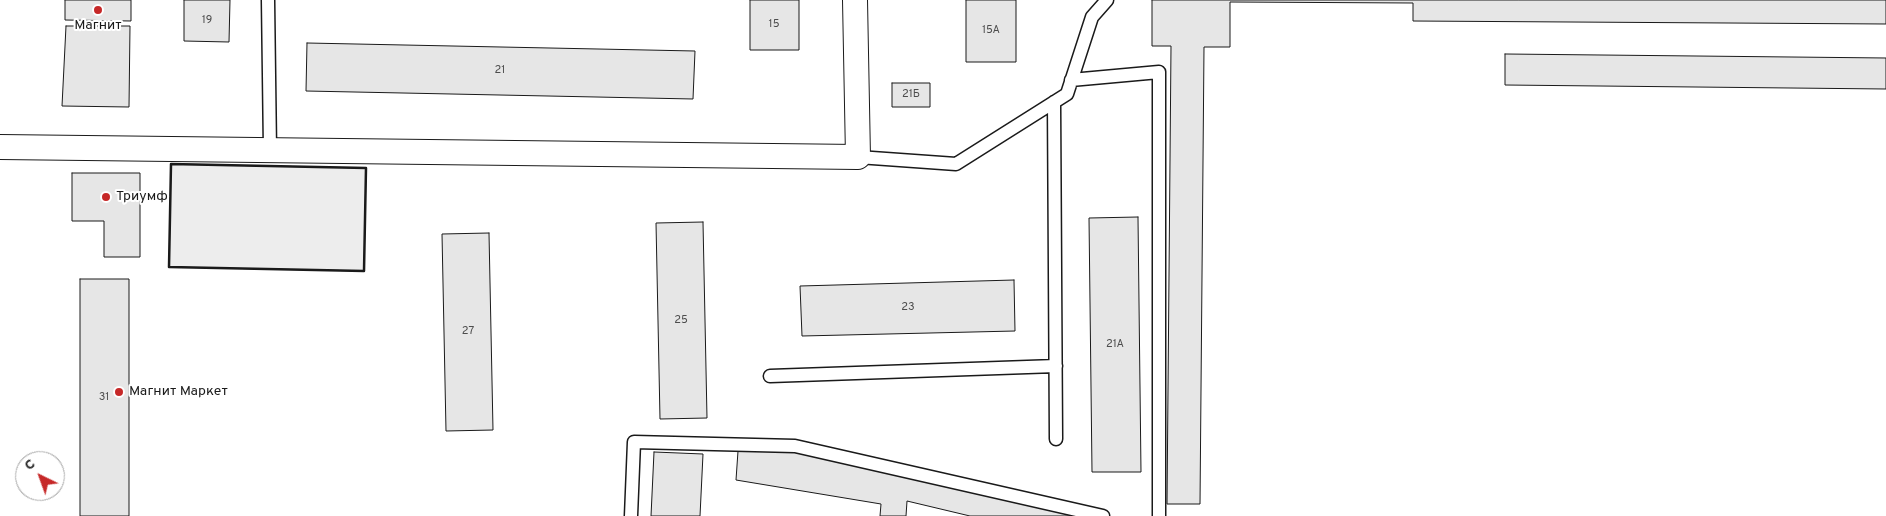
<!DOCTYPE html>
<meta charset="utf-8">
<style>
body{margin:0}
#map{position:relative;width:1886px;height:516px;overflow:hidden;background:#fff;font-family:Overpass,sans-serif}
canvas{display:block}
.north{position:absolute;left:15px;top:451px;width:50px;height:50px;box-sizing:border-box;background:#fff;border:1px solid #a3a3a3;border-radius:50%;rotate:318deg;font-size:14px;font-weight:700;line-height:20px;text-align:center;color:#1a1a1a}
.north::after{content:'';display:block;margin:auto;width:18px;height:22px;background:#c62828;clip-path:polygon(50% 0,100% 100%,50% 72%,0 100%)}
</style>
<div id="map">
<canvas width="1886" height="516"></canvas>
<div class="north">С</div>
</div>
<script>
const ctx = document.querySelector('canvas').getContext('2d');
ctx.lineJoin = 'round';
function fill(path, color) {
  ctx.fillStyle = color;
  ctx.fill(path, 'evenodd');
}
function shape(rows) {
  const path = new Path2D();
  for (const r of rows) {
    path.moveTo(r[0], r[1]);
    for (let i = 2; i < r.length; i += 2) path.lineTo(r[i], r[i + 1]);
  }
  return path;
}
function trace(path, color, width, dash) {
  ctx.strokeStyle = color;
  ctx.lineWidth = width;
  ctx.lineCap = dash ? 'butt' : 'round';
  ctx.setLineDash(dash || []);
  ctx.stroke(path);
}
function label(font, color, halo, rows, align = 'center') {
  ctx.font = font + ' Overpass,sans-serif';
  ctx.lineWidth = 4;
  ctx.setLineDash([]);
  ctx.textBaseline = 'middle';
  ctx.strokeStyle = halo;
  ctx.fillStyle = color;
  for (const [text, x, y, turn = 0] of rows) {
    ctx.save();
    ctx.translate(x, y);
    ctx.rotate((+turn || 0) * Math.PI / 180);
    ctx.textAlign = isNaN(turn) ? turn : align;
    if (halo) ctx.strokeText(text, 0, 0);
    ctx.fillText(text, 0, 0);
    ctx.restore();
  }
}
const built = shape([
 [171,164,366,168,364,271,169,267,171,164]
]);
fill(built, '#ededed');
trace(built, '#6a6a6a', 1);
const building = shape([
 [65,0,131,0,131,21,65,20,65,0],
 [184,0,230,0,229,42,184,41,184,0],
 [750,0,799,0,799,50,750,50,750,0],
 [966,0,1016,0,1016,62,966,62,966,0],
 [1152,0,1886,0,1886,24,1413,21,1413,3,1230,2,1230,47,1204,47,1200,504,1167,504,1171,46,1152,46,1152,0],
 [66,26,130,26,129,107,62,106,66,26],
 [307,43,695,51,693,99,306,91,307,43],
 [1505,54,1886,58,1886,89,1505,85,1505,54],
 [892,83,930,83,930,107,892,107,892,83],
 [72,173,140,173,140,257,104,257,104,221,72,221,72,173],
 [1138,217,1141,472,1092,472,1089,218,1138,217],
 [703,222,707,418,660,419,656,223,703,222],
 [489,233,493,430,446,431,442,234,489,233],
 [80,279,129,279,129,516,80,516,80,279],
 [1014,280,1015,331,802,336,800,286,1014,280],
 [797,450,1080,516,970,516,907,501,906,516,880,516,881,504,736,480,738,451,797,450],
 [654,452,703,454,700,516,651,516,654,452]
]);
fill(building, '#e6e6e6');
trace(building, '#1a1a1a', 1);
const lane = shape([
 [268,0,270,150],
 [1071,80,1159,72,1159,516],
 [1054,102,1056,439],
 [858,157,956,164,1067,94,1092,17,1107,0],
 [770,376,1056,366],
 [631,516,634,442,795,446,1103,516]
]);
const street = shape([
 [0,147,858,157,855,0]
]);
trace(lane, '#1a1a1a', 15);
trace(street, '#1a1a1a', 26);
trace(lane, '#fff', 12);
trace(street, '#fff', 24);
trace(shape([
 [171,164,366,168,364,271,169,267,171,164]
]), '#1a1a1a', 2.5);
for (const [x, y, r, color] of [
 [98,10,5,"#c62828"],
 [106,197,5,"#c62828"],
 [119,392,5,"#c62828"]
]) {
  const dot = new Path2D();
  dot.arc(x, y, r, 0, 2 * Math.PI);
  ctx.fillStyle = color;
  ctx.fill(dot);
  trace(dot, '#fff', 2);
}
label('11px', '#4d4d4d', null, [
 ["19",207,21],
 ["15",774,25],
 ["15А",991,31],
 ["21",500,71],
 ["21Б",911,95],
 ["23",908,308],
 ["25",681,321],
 ["27",468,332],
 ["21А",1115,345],
 ["31",104,398]
]);
label('14px', '#1a1a1a', '#fff', [
 ["Магнит",98,26,"center"],
 ["Триумф",116,197],
 ["Магнит Маркет",129,392]
], 'left');
</script>
